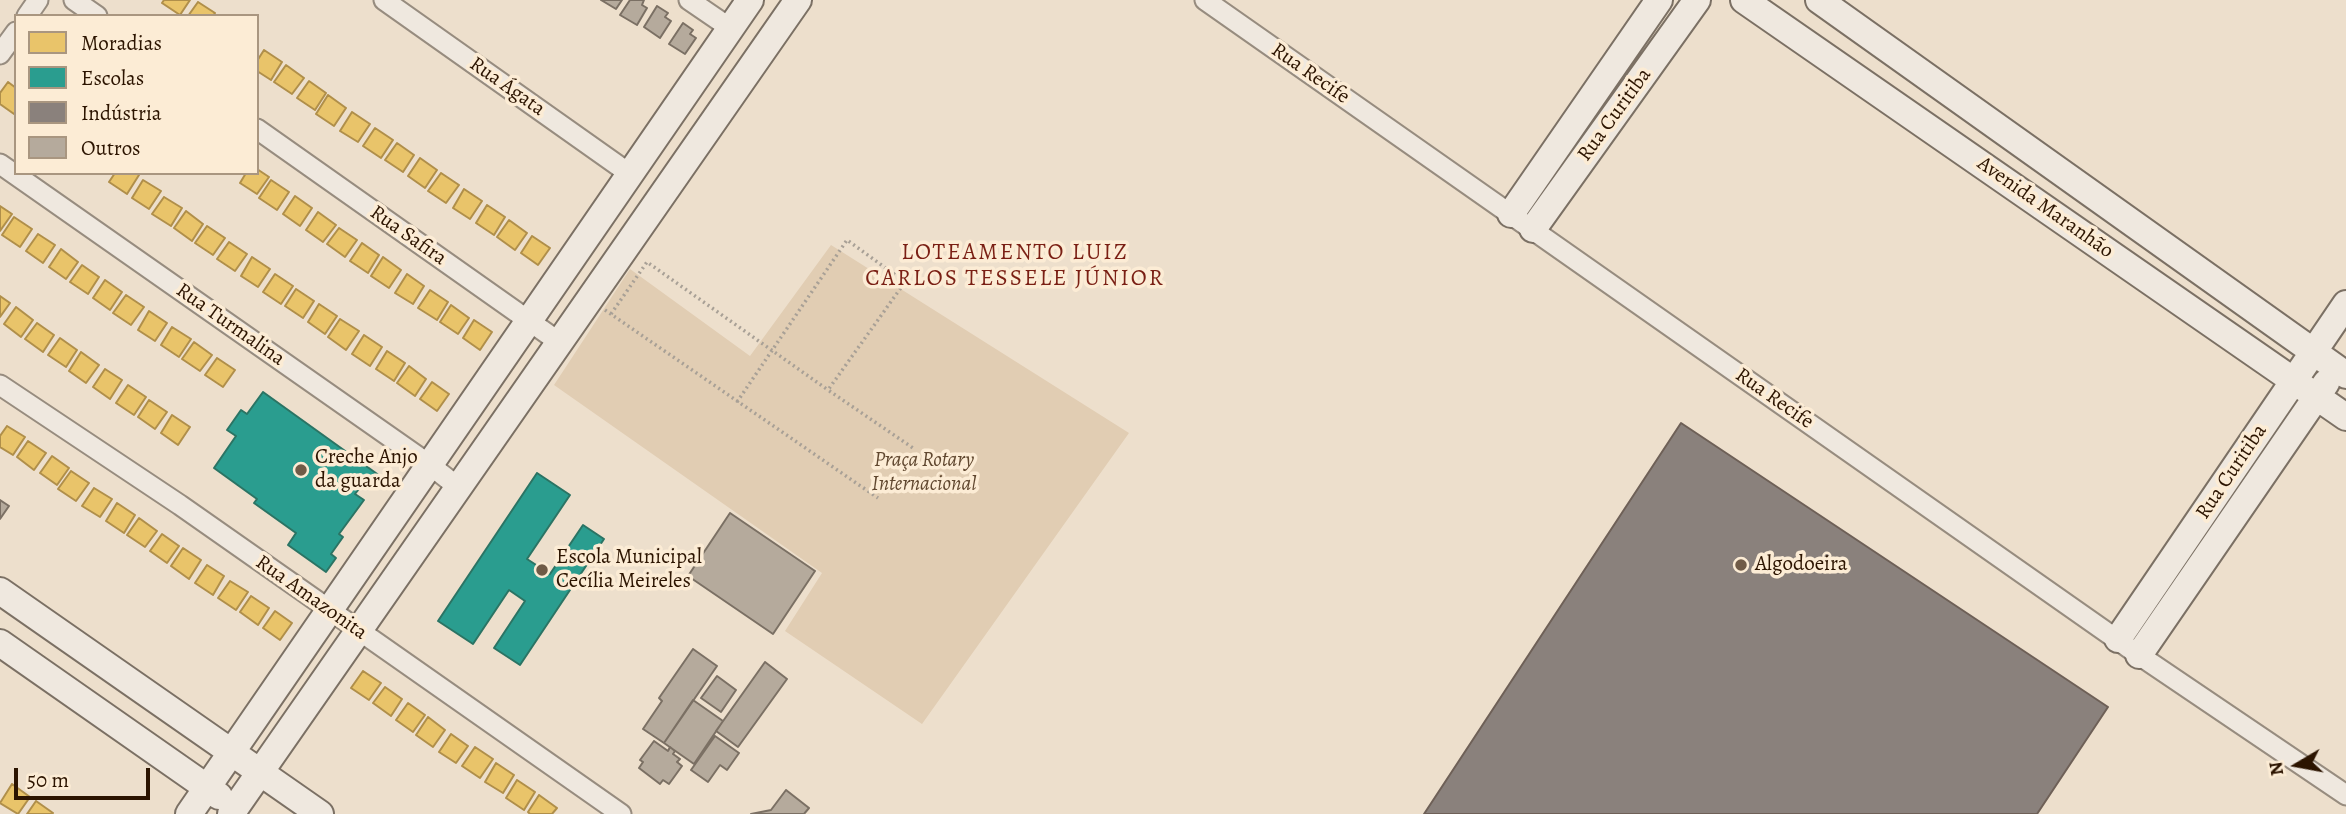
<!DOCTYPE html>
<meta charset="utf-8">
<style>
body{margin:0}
#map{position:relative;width:2346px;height:814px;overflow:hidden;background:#eddfcc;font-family:Alegreya,serif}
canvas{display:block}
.legend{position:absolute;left:14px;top:14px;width:245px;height:161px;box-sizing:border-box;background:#fcecd5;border:2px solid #a99680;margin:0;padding:9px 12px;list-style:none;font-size:21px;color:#2c1400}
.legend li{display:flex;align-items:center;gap:14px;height:35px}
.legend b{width:35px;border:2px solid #a99680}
.north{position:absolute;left:2262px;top:730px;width:70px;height:70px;-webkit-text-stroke:5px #fcecd5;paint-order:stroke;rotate:260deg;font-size:19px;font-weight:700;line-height:28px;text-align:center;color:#2c1400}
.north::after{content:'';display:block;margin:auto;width:24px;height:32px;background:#2c1400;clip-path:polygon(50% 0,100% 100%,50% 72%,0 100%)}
.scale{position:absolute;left:14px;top:768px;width:136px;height:32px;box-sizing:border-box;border:4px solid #2c1400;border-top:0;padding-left:9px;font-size:21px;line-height:24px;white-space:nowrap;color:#2c1400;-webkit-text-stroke:5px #fcecd5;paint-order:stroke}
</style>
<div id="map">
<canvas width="2346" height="814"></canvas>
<ul class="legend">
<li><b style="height:19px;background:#e9c46a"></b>Moradias</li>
<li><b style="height:19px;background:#2a9d8f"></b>Escolas</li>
<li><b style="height:19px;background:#8a817c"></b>Indústria</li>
<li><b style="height:19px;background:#b5aa9c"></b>Outros</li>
</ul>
<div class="north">N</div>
<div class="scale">50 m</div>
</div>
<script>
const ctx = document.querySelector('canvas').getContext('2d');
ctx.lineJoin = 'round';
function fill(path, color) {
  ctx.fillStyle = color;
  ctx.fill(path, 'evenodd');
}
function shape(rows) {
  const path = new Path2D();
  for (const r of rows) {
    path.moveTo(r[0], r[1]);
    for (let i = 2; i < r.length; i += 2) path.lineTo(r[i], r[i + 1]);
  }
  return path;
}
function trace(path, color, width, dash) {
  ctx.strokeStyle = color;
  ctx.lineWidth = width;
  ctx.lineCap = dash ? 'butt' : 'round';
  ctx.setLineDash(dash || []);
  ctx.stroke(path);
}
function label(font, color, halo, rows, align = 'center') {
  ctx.font = font + ' Alegreya,serif';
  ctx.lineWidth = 7;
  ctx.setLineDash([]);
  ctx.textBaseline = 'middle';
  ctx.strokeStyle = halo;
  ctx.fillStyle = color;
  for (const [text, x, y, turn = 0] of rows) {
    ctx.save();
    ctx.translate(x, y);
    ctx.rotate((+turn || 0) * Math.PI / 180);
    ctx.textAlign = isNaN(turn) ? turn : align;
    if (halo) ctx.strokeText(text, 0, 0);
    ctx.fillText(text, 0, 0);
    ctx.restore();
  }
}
fill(shape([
 [831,245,1129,433,922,724,785,631,822,573,554,385,630,269,750,356]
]), '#e1cdb3');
const homes = shape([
 [164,0,190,0,180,15,162,3,164,0],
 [198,2,215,13,213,16,188,16,198,2],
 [264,50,282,62,271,80,257,71,257,61,264,50],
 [286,65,304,78,292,94,274,82,286,65],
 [309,81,326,93,315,110,297,98,309,81],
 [8,82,16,88,16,111,14,114,0,104,0,93,8,82],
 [328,95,346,108,334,126,316,114,328,95],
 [352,112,370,124,358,142,340,131,352,112],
 [375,128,393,140,381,158,363,146,375,128],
 [397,143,414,155,403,172,385,160,397,143],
 [420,158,437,170,425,188,408,176,420,158],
 [257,169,269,177,257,194,240,183,246,173,257,173,257,169],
 [115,173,137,173,139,175,127,194,109,182,115,173],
 [441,173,459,185,446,203,428,191,441,173],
 [143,180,161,191,149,209,132,198,143,180],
 [271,180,289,192,277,210,259,198,271,180],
 [464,189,482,201,470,219,453,208,464,189],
 [295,196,312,208,300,226,283,214,295,196],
 [164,197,182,208,171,226,152,214,164,197],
 [487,205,505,217,494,235,476,223,487,205],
 [0,206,12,214,0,231,0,206],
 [186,211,203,224,192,241,174,228,186,211],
 [318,212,336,225,323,242,306,230,318,212],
 [14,217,32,229,20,247,2,235,14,217],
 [509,220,527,233,515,250,497,237,509,220],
 [207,226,225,238,213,255,195,243,207,226],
 [339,228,357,240,345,257,327,244,339,228],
 [38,234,55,245,43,263,26,251,38,234],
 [532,236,550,248,538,265,521,253,532,236],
 [229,242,247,254,235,271,217,259,229,242],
 [362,243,379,255,368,273,350,261,362,243],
 [61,249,78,262,66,279,49,267,61,249],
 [252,257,270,269,258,287,241,276,252,257],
 [383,257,401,270,389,288,371,276,383,257],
 [82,265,99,277,88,294,70,282,82,265],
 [275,274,293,286,281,304,263,292,275,274],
 [407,274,424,286,413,304,395,293,407,274],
 [105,280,122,292,110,310,93,298,105,280],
 [296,289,314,301,303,318,285,306,296,289],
 [430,290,448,302,437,320,418,308,430,290],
 [126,295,144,307,131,325,113,313,126,295],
 [0,296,10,303,0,317,0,296],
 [319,304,337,316,325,334,308,322,319,304],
 [451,305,469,318,458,334,440,322,451,305],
 [16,307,33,320,21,337,4,324,16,307],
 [149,311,167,323,155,341,138,330,149,311],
 [340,319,359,331,346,350,328,337,340,319],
 [474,320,492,332,480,350,463,338,474,320],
 [37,323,54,335,43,352,25,339,37,323],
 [172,327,191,339,179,357,161,345,172,327],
 [364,335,382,347,370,366,352,354,364,335],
 [60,338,77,350,66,367,48,355,60,338],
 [194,342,212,355,200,371,182,359,194,342],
 [387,351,405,363,394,381,376,369,387,351],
 [81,352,99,365,86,383,69,371,81,352],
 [217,358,235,370,223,387,205,375,217,358],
 [409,366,426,379,415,396,397,383,409,366],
 [105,369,122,380,110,399,93,387,105,369],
 [432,382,449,394,437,411,420,399,432,382],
 [128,385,146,397,134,415,116,403,128,385],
 [149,400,167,412,155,429,138,417,149,400],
 [172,415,190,427,178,445,161,433,172,415],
 [7,426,25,437,13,455,0,447,0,436,7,426],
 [28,441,46,453,34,470,17,457,28,441],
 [52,456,69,468,57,485,40,473,52,456],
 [71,471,89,483,76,501,58,489,71,471],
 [94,488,112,499,100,517,82,506,94,488],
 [117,503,135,515,124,533,106,521,117,503],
 [139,518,157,531,145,547,127,535,139,518],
 [162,534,179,546,167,563,150,551,162,534],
 [183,548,201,560,189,579,171,566,183,548],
 [207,565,224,576,213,595,195,583,207,565],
 [230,581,248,592,236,610,218,598,230,581],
 [251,596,269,608,258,625,240,612,251,596],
 [275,611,292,623,280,640,263,628,275,611],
 [363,671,381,683,369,700,351,688,363,671],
 [385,687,402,699,391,716,373,703,385,687],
 [408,703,425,715,413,732,396,720,408,703],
 [428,717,445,730,433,747,416,735,428,717],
 [451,734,468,746,456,763,439,752,451,734],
 [475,747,493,759,480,778,462,766,475,747],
 [496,763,514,775,503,793,485,782,496,763],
 [517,780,535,792,524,810,506,798,517,780],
 [12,784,30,797,18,814,0,803,12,784],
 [539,795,557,808,552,814,530,814,528,812,539,795],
 [36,801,53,813,52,814,27,814,36,801]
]);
fill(homes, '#e9c46a');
trace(homes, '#b08f4a', 2);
const schools = shape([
 [263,392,380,476,373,485,366,480,355,494,364,500,339,534,343,537,331,554,336,558,326,572,288,545,296,533,254,503,257,499,214,468,236,436,227,430,241,410,247,414,263,392],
 [537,473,570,495,527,559,550,574,583,525,604,539,520,665,494,648,525,601,509,590,473,644,438,621,537,473]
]);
fill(schools, '#2a9d8f');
trace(schools, '#2b7464', 2);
const industry = shape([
 [1681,423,2108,707,2037,814,1424,814,1681,423]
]);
fill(industry, '#8a817c');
trace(industry, '#6e6057', 2);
const building = shape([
 [601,0,622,0,616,9,601,0],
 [630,0,644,0,642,5,647,8,637,25,620,15,630,0],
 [657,6,668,13,665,17,671,21,660,38,644,27,657,6],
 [683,23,693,30,690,34,696,38,685,54,669,44,683,23],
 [0,500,9,506,0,519,0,500],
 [730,513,815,571,773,634,688,576,730,513],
 [693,649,717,666,664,743,643,729,662,701,659,698,693,649],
 [765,662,787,679,738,747,716,731,765,662],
 [717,676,736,690,721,712,701,698,717,676],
 [693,700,723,721,694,764,664,743,693,700],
 [715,736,739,753,727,770,720,765,708,782,691,770,715,736],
 [654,741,668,751,670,747,675,751,673,754,680,759,677,762,682,766,669,784,663,780,660,784,639,768,643,762,640,760,654,741],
 [786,790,809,808,804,814,751,814,771,810,786,790]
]);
fill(building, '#b5aa9c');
trace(building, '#7b7064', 2);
const street = shape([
 [74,0,97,16],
 [384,0,630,174],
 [689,0,730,28],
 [1205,0,2139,655,2346,795],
 [27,16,38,0],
 [0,54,16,32],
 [257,129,559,342],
 [0,164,430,465,458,487],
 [0,385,180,505,621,814]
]);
const secondary = shape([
 [1744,0,2346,417],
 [1819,0,2346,375],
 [1511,214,1659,0],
 [1533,229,1697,0],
 [0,591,320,814],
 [2118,639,2346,304],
 [0,643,219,796],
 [2139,655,2326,383],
 [189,814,750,0],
 [231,814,798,0]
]);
trace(street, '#978c7f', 23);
trace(secondary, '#7b7064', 30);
trace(shape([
 [605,310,878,498],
 [611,314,647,262,828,390],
 [737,402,847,240,905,282,828,390,913,448]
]), '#a8a096', 3.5, [2, 3.5]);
trace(street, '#efe8df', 19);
trace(secondary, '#efe8df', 26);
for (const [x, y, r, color] of [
 [301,470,7,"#705b47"],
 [1741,565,7,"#705b47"],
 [542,570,7,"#705b47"]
]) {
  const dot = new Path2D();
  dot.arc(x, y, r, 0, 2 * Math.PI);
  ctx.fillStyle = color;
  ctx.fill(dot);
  trace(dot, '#fcecd5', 2.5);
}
label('21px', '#2c1400', '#fcecd5', [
 ["Rua Recife",1310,74,35],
 ["Rua Ágata",507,87,35],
 ["Rua Curitiba",1615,115,-54],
 ["Avenida Maranhão",2045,208,35],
 ["Rua Safira",408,236,35],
 ["Rua Turmalina",230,325,35],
 ["Rua Recife",1774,399,35],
 ["Rua Curitiba",2232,472,-56],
 ["Rua Amazonita",311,598,35]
]);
label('21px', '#2c1400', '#fcecd5', [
 ["Creche Anjo",315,458],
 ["da guarda",315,482],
 ["Escola Municipal",556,558],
 ["Cecília Meireles",556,582],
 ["Algodoeira",1755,565]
], 'left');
label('italic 21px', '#60472f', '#fcecd5', [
 ["Praça Rotary",924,461],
 ["Internacional",924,485]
]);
ctx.letterSpacing = '2px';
label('23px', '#7a1f14', '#fcecd5', [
 ["LOTEAMENTO LUIZ",1015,253],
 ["CARLOS TESSELE JÚNIOR",1015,279]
]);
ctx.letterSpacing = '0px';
</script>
